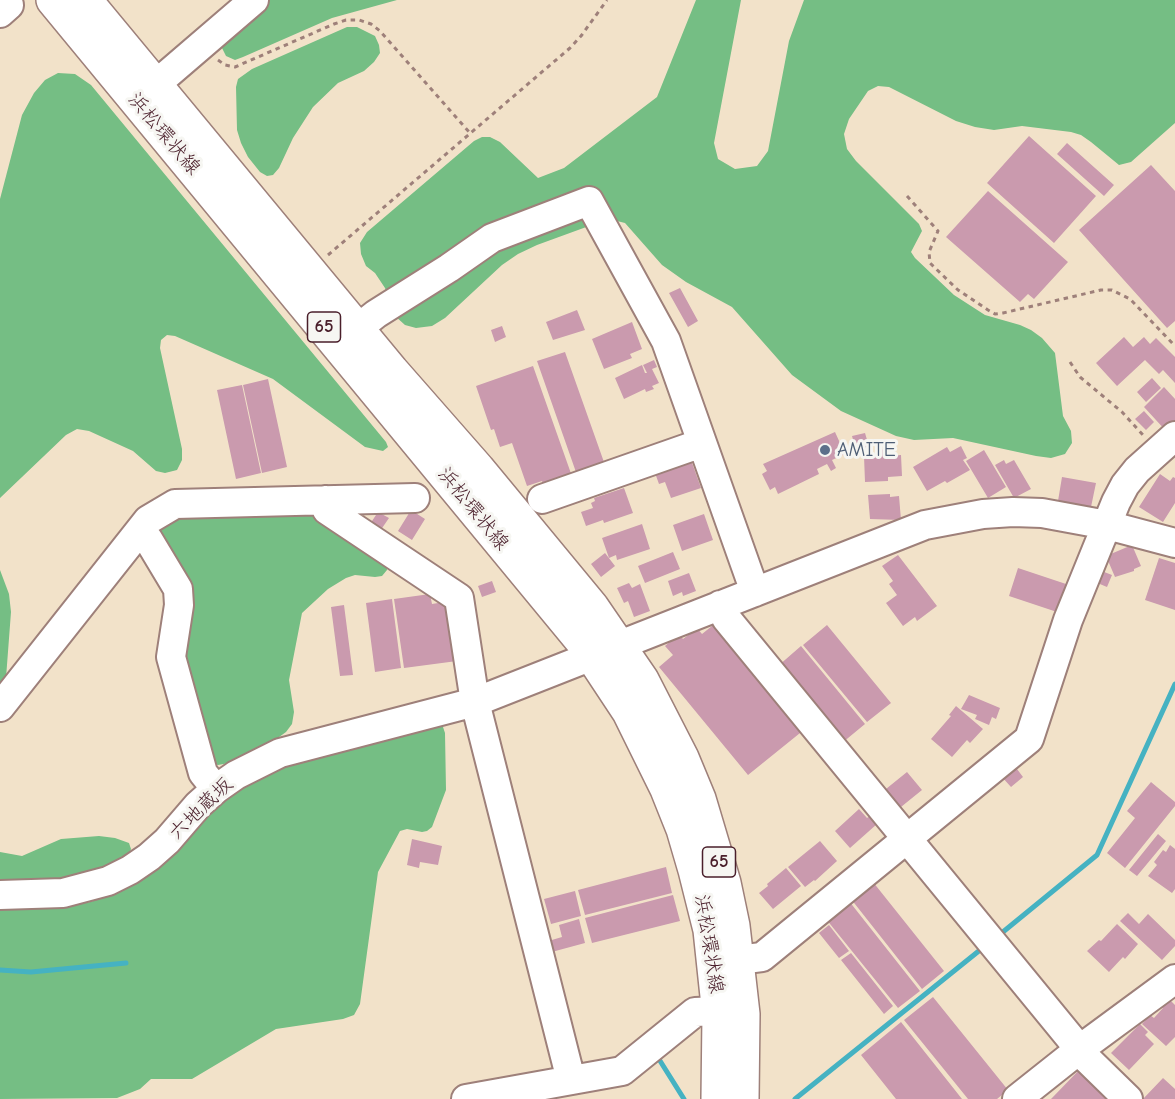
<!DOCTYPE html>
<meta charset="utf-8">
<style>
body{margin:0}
canvas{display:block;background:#f2e2c9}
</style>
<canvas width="1175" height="1099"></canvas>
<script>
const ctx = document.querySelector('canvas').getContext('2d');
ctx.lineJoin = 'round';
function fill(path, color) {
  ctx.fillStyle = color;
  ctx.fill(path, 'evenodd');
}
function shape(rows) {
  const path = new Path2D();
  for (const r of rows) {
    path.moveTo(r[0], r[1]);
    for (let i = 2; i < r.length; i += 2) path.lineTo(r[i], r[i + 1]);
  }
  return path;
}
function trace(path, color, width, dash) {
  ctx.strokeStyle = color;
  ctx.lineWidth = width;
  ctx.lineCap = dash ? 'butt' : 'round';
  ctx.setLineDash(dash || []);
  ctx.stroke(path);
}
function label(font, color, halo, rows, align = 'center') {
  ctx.font = font + ' "Comic Neue","Klee One",sans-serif';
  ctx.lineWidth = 6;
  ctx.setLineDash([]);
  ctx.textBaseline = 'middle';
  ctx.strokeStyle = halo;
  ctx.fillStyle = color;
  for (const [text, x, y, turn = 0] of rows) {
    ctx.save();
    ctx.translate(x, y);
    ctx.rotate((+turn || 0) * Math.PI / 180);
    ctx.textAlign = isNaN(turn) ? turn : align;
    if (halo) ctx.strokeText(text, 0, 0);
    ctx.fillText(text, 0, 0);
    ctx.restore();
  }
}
fill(shape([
 [264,0,397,0,332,18,243,57,235,60,226,56,222,48,223,38],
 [696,0,741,0,714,143,718,159,735,169,757,166,768,151,789,41,804,0,1175,0,1175,123,1131,162,1119,165,1091,142,1081,135,1071,132,1022,126,994,130,975,127,956,121,889,87,878,86,868,91,849,119,844,134,847,149,856,161,919,224,922,231,911,252,915,258,954,295,985,315,1020,325,1031,330,1042,338,1055,353,1063,416,1071,431,1072,443,1065,454,1051,458,1036,456,953,438,914,440,896,436,841,411,792,375,732,307,686,282,662,265,625,223,617,221,589,226,537,245,518,254,502,265,445,318,432,326,416,328,405,325,395,316,385,288,375,273,366,266,361,254,360,243,367,232,474,141,482,137,490,137,500,142,538,178,564,168,657,97],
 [347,27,357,27,375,36,379,45,380,53,374,62,364,71,338,83,313,107,293,138,279,168,273,175,267,176,260,172,248,157,241,143,237,130,236,87,238,79,252,69],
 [58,73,75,74,91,85,386,442,388,447,383,451,365,447,273,379,175,336,167,335,161,340,160,348,182,449,182,460,177,470,165,473,156,471,133,451,89,431,77,429,66,435,0,498,0,199,22,115,34,93,45,80],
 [310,509,386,562,387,570,382,576,375,577,355,575,346,578,328,589,302,613,289,680,294,712,292,724,286,732,275,740,229,763,218,765,211,763,206,755,155,526,170,515],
 [0,570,9,594,11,612,6,678,0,696],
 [438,726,443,727,445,733,446,790,432,827,427,831,422,832,407,829,400,831,378,872,360,1004,354,1015,343,1019,276,1029,192,1079,151,1079,140,1089,117,1098,0,1099,0,909,64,907,90,902,114,894,137,882,158,868,177,851,208,815,244,786,285,766],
 [99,836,115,838,129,843,131,849,129,854,103,868,61,879,0,881,0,852,22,856,61,839]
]), '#75be84');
trace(shape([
 [998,936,1097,855,1175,684],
 [0,970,31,972,126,963],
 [657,1056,684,1099],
 [795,1099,985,946]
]), '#45b2c2', 5);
fill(shape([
 [1029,136,1096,196,1054,243,987,183],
 [1067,143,1114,185,1104,196,1057,154],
 [1151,165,1175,191,1175,321,1167,328,1079,230],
 [988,191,1068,262,1034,299,1028,294,1020,302,946,237],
 [680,288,698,321,688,327,669,293],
 [577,310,585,330,553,340,546,322],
 [632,322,642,349,630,354,632,358,604,369,592,339],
 [502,326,506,337,495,342,491,330],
 [1124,337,1133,347,1144,337,1150,344,1156,338,1175,357,1175,383,1163,370,1159,374,1145,360,1117,386,1096,363],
 [565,352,605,465,577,475,537,361],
 [654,360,657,367,652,369,659,383,652,386,654,389,646,392,645,389,624,399,615,378,642,365,645,373,647,373,643,365],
 [533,366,574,482,545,492,542,481,527,486,512,443,500,447,494,429,491,430,476,386],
 [1152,378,1161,388,1146,402,1137,392],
 [268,379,287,467,262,473,243,385],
 [242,385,261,473,236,479,217,390],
 [1164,387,1175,399,1175,424,1167,432,1144,407],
 [1144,411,1154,422,1146,430,1135,419],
 [835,432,845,454,832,460,836,468,831,471,827,464,817,469,819,474,778,494,775,487,770,490,762,474,767,471,763,464],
 [865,433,870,450,857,454,852,436],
 [961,446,967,458,963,460,970,470,947,483,945,481,927,491,913,467,947,447,950,452],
 [889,449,889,456,901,455,902,476,888,477,888,481,865,482,864,456,877,455,876,450],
 [984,450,1006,487,988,498,966,461],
 [691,460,701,488,671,498,665,482,659,484,655,473],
 [1004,460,1006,464,1014,460,1031,489,1014,498,995,465],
 [1160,474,1170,481,1173,477,1175,478,1175,503,1163,522,1139,507],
 [1062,477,1096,483,1091,507,1058,501],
 [624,488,633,513,604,523,603,520,586,526,581,512,593,508,591,503,595,501,594,498],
 [890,494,890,497,899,496,901,520,870,519,868,495],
 [411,510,425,519,412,540,398,531],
 [378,512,389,518,378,534,368,527],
 [704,514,713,540,682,551,673,525],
 [642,524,650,549,617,560,616,555,609,558,602,538],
 [1132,545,1141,566,1134,569,1134,571,1115,577,1106,556],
 [673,552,680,569,645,583,638,566],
 [605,553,615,566,601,577,591,564],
 [898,555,937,606,917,621,915,617,903,626,886,603,897,595,889,584,893,581,882,566],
 [1159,558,1175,563,1175,610,1145,600],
 [1018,568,1069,585,1060,613,1009,596],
 [1099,570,1112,575,1107,587,1095,582],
 [689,573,696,591,683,596,682,592,673,596,668,581],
 [492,581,496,592,482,597,478,586],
 [629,583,632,588,640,584,650,611,634,617,628,601,624,603,617,588],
 [430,594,432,604,450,601,457,661,404,668,394,599],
 [392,599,401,668,375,672,366,603],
 [344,605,353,675,340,676,331,607],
 [717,622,805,729,748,775,659,667,673,655,665,646,679,634,683,639,697,628,702,634],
 [827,625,891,703,867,722,803,645],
 [801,646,865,724,842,743,778,666],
 [969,695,1000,708,996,719,992,717,989,725,975,719,977,715,961,709],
 [956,706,983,729,970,743,967,740,952,757,931,739,951,716,949,715],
 [1014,765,1023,777,1011,787,1001,776],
 [907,772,922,790,896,811,881,793],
 [1151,782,1175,802,1175,806,1125,868,1107,853,1135,818,1127,811],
 [859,809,867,818,870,816,877,824,850,848,835,831],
 [1158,834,1166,841,1137,876,1129,870],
 [412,839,442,846,438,865,420,862,419,868,407,865],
 [820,841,837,861,815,881,814,880,805,887,788,867],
 [1170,845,1175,849,1175,889,1172,893,1148,876,1157,865,1154,862,1163,850,1166,852],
 [666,867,672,893,585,915,578,890],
 [786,868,801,886,773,909,759,893,768,886,767,884],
 [873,882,944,971,922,989,851,899],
 [575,891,581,916,551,924,544,899],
 [673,895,680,921,592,943,585,918],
 [849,901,920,991,898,1008,826,919],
 [1128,913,1139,924,1148,914,1175,940,1175,946,1162,960,1120,921],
 [579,919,585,943,548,953,545,942,562,937,559,925],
 [1117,924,1138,944,1125,959,1123,957,1109,972,1087,951,1099,940,1101,941],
 [829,925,849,951,839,958,819,933],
 [851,953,893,1006,884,1014,841,960],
 [933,997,1008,1090,997,1099,968,1099,904,1020],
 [1168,998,1175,1005,1175,1037,1166,1046,1142,1024,1150,1015,1154,1018,1163,1008,1160,1005],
 [901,1022,962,1099,896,1099,861,1055],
 [1140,1024,1148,1032,1145,1035,1154,1044,1129,1070,1111,1053],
 [1082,1067,1115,1099,1051,1099],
 [1163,1078,1175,1089,1175,1099,1143,1099]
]), '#ca9aae');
const minor = shape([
 [0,13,9,5],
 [155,85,254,0],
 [357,329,376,314,449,268,492,238,589,201,666,341,755,592],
 [542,499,702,443],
 [326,500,327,510,459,598,475,702,571,1080],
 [139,532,148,539,178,589,179,605,171,657,203,773,216,789],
 [720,605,726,618,1072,1040,1086,1058,1128,1099],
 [0,707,148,520,175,504,415,498],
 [0,895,63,893,108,881,130,870,149,857,167,841,198,805,216,789,236,775,280,753,475,702,925,525,983,514,1013,512,1042,513,1107,525,1175,543],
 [738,960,762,957,1029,739,1068,620,1116,502,1125,485,1137,470,1175,436],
 [466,1099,622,1071,695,1012,719,1011],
 [1017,1099,1080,1049,1175,979]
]);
const major = shape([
 [53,0,582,641,629,712,667,789,683,829,695,870,710,930,719,1015,718,1099],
 [85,0,392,371,478,469,592,607,642,680,682,758,699,799,724,883,733,926,743,1014,742,1099]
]);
trace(minor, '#9e807a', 32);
trace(major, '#9e807a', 36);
trace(shape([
 [218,60,225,65,235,67,334,24,346,20,359,20,371,24,380,31,470,133],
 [907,196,938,231,929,252,930,263,958,290,988,310,995,314,1003,313,1101,290,1112,290,1130,299,1175,346],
 [328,255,570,48,581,36,607,0],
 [1070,362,1080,377,1122,412,1143,435]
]), '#9e807a', 3, [4.5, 4.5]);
trace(minor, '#fff', 28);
trace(major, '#fff', 33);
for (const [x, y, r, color] of [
 [825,450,6,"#5c6f8a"]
]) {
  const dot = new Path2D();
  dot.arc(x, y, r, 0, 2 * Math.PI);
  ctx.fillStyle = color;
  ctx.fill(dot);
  trace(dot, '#f6f6f2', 2);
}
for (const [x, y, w] of [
 [324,327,33],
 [719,862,33]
]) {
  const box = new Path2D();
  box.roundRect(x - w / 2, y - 15, w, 30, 4.5);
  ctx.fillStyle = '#f6f6f2';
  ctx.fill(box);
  trace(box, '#4a1f2b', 1.5);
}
label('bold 18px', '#4a1f2b', null, [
 ["65",324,327],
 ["65",719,862]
]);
label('20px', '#4a1f2b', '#f6f6f2', [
 ["浜松環状線",164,134,50],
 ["浜松環状線",473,509,51],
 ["六地蔵坂",201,809,-44],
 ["浜松環状線",709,944,81]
]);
label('20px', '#4e5e75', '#f6f6f2', [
 ["AMITE",837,450]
], 'left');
</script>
